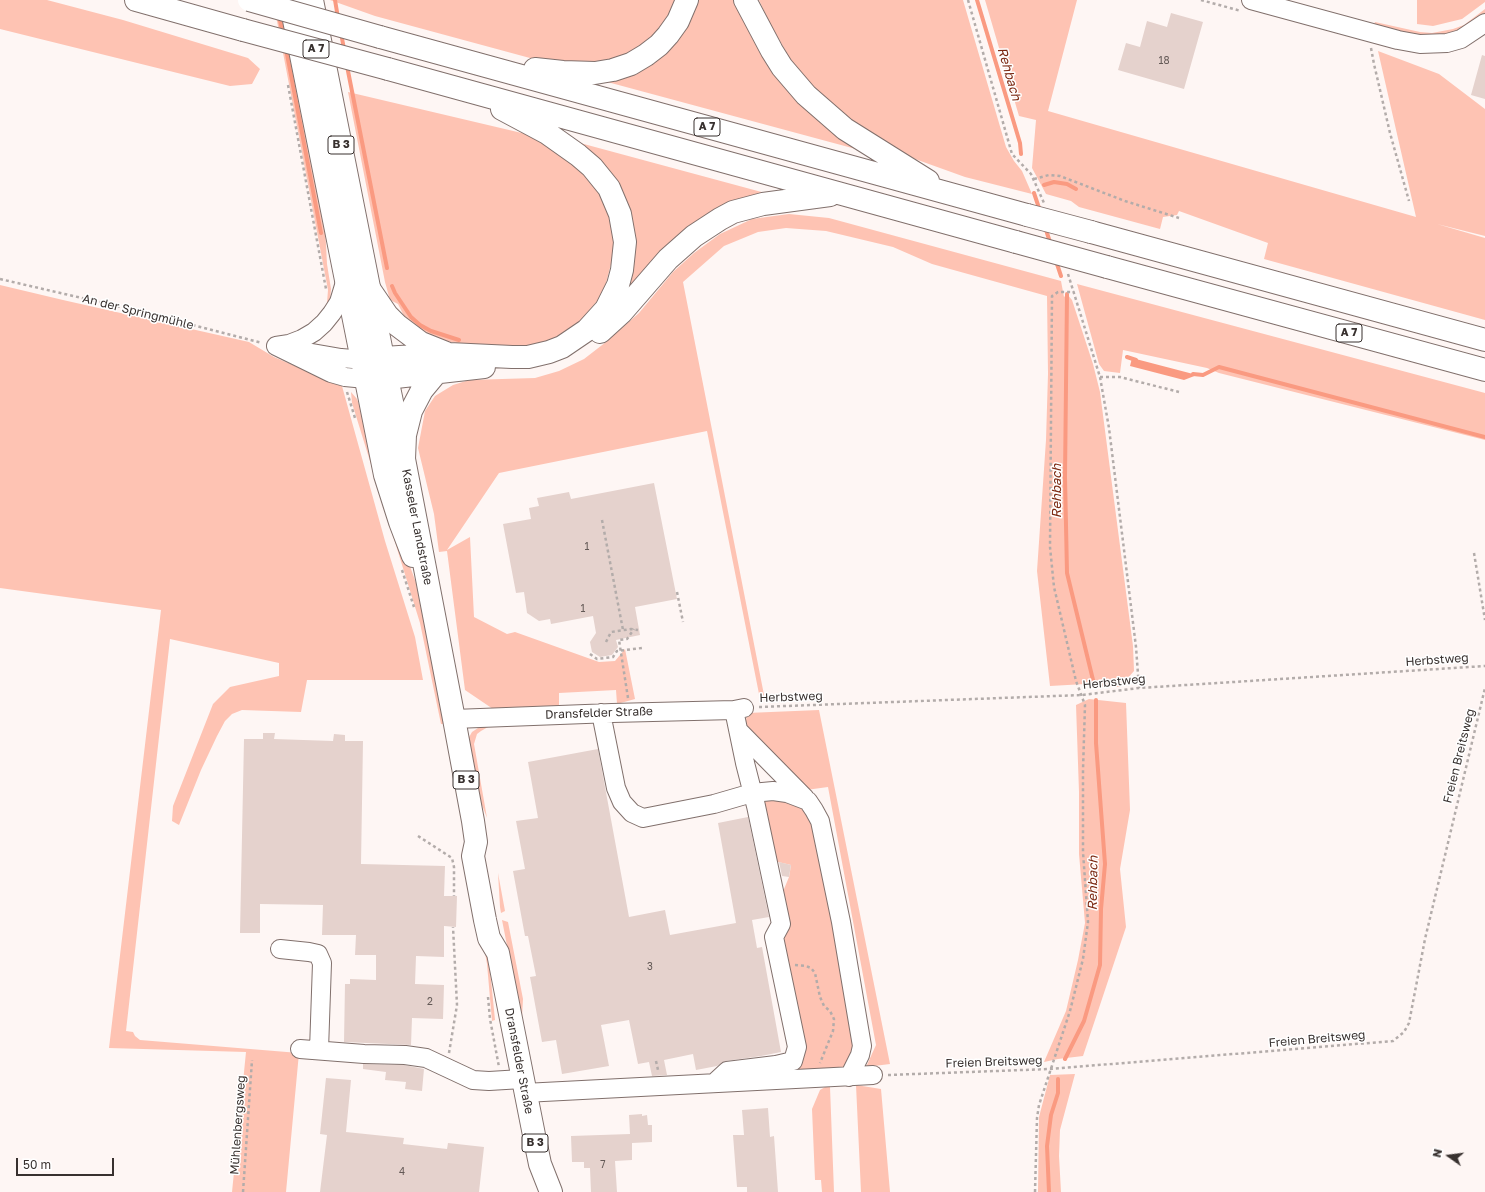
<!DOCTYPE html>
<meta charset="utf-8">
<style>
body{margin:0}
#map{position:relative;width:1485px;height:1192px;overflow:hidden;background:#fef6f4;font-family:"Golos Text",sans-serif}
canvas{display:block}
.north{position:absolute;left:1429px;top:1136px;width:40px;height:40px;-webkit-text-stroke:3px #fff;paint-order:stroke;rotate:284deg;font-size:11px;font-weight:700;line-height:16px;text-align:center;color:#38312f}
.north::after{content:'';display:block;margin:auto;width:14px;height:18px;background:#38312f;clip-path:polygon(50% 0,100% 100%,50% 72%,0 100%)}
.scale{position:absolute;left:16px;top:1158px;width:98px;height:18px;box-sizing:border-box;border:2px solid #38312f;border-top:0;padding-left:5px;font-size:12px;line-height:14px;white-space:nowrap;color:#38312f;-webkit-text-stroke:3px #fff;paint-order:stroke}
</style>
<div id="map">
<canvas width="1485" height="1192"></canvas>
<div class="north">N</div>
<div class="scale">50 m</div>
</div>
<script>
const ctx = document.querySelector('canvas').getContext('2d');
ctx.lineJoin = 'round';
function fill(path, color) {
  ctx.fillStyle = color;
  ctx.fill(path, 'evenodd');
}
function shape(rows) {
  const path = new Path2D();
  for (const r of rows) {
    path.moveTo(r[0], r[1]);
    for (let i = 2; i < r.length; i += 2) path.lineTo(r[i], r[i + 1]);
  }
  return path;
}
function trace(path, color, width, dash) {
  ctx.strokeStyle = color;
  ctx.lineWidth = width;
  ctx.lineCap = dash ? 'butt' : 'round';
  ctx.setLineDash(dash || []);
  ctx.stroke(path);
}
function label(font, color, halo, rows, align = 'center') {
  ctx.font = font + ' "Golos Text",sans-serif';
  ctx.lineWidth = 3;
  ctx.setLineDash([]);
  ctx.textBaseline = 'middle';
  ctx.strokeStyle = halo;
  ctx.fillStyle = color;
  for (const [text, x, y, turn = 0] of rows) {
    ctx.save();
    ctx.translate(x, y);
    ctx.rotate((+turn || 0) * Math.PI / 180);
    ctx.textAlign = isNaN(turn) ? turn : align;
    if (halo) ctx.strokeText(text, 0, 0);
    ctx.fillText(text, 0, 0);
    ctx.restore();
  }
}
fill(shape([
 [0,0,47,0,123,20,248,58,260,69,252,84,230,86,0,29],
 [273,0,280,0,325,226,327,264,331,289,330,300,321,315,327,303,328,290],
 [330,0,676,0,660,34,610,65,541,61,375,16],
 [693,0,741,0,758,34,878,155,600,80,623,73],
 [759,0,963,0,1006,147,1014,161,1022,171,1032,194,965,177,915,159,894,148,842,118,811,89,789,57,768,20],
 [985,0,1077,0,1048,111,1416,217,1378,51,1439,74,1485,109,1485,236,1437,224,1485,238,1485,320,1264,259,1268,243,1179,211,1177,215,1163,217,1160,229,1079,207,1071,201,1046,194,1032,168,1036,120,1019,116],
 [1417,0,1485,0,1485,2,1462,19,1433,26,1417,24],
 [1485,9,1485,15,1460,31,1444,36,1431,37,1373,27,1375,22,1420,32,1432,33,1453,29,1464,25],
 [348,92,526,134,549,147,581,171,605,201,613,224,615,239,614,253,606,283,598,300,581,320,567,332,543,343,524,347,483,348,441,340,420,330,406,320,398,304,390,300,385,282],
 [569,140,780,197,740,204,611,317,631,243],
 [789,214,829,218,1061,281,1064,297,1067,294,1072,300,1093,364,1100,392,1133,646,1134,671,1120,687,1106,687,1085,684,1050,686,1037,571,1046,440,1048,374,1047,296,932,264,893,247,826,231,786,228,758,232,724,246,683,282,765,700,760,699,707,431,499,473,447,550,470,537,474,617,507,634,515,632,599,662,615,661,625,649,635,699,617,704,616,690,559,693,559,707,493,709,465,690,447,551,439,552,434,514,418,448,425,411,435,396,453,385,469,380,535,378,559,371,584,359,606,342,639,313,673,272,694,253,720,234,752,219],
 [1077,284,1485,393,1485,440,1219,373,1207,368,1123,350,1120,373,1104,371,1099,364],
 [0,285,63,300,249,342,274,357,342,386,385,541,415,637,423,680,307,680,301,712,242,710,232,714,225,721,217,736,201,770,179,825,172,821,173,806,213,704,230,687,279,676,279,663,170,639,126,1031,133,1032,135,1036,140,1040,299,1053,286,1192,232,1192,246,1052,109,1048,161,610,0,588],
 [351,392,357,399,362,412,406,555,416,583,444,724,441,724,420,623,352,403],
 [1089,699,1126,703,1130,810,1120,869,1126,927,1083,1056,1058,1059,1044,1062,1066,1011,1078,960,1085,923,1079,854,1079,792,1076,705],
 [819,710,890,1064,866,1067,876,1045,828,787,806,790,745,728,747,713],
 [487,725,497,725,488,727,481,731,477,734,474,744,487,818,477,792,468,739,472,732,478,728],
 [772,795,802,806,814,821,857,1047,847,1065,840,1071,767,1076,794,1067,780,938,785,938,784,932,790,924,782,894,789,877,791,865,778,862,776,875,760,799],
 [498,873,505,911,501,913,500,907],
 [502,920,508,922,523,999,522,1017,521,1017],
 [482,924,490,970,495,1020,492,1021,487,964,480,925],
 [1075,1074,1060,1130,1059,1156,1061,1192,1038,1192,1039,1117,1050,1075],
 [856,1085,881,1089,890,1192,861,1192],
 [825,1087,830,1087,834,1192,822,1192,821,1180,815,1180,812,1109,820,1090]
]), '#fec3b3');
fill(shape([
 [1132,358,1197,375,1184,380,1130,366]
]), '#fa9a81');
trace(shape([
 [335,0,338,18],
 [977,0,1020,143,1021,154],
 [279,16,283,34],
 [341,33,344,49],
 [286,49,321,233],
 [347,66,387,268],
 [1044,185,1054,182,1067,184,1076,189],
 [1034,193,1040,211],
 [1045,227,1051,245],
 [1056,261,1061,276],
 [392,286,395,293,411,317,420,325,431,331,459,340],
 [1067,294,1065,477,1067,573,1094,684],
 [1127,357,1136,360],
 [1193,374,1203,375,1219,367,1485,437],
 [1065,1059,1084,1021,1100,965,1101,909,1105,864,1096,743,1096,700],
 [1049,1192,1047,1146,1051,1115,1058,1093,1058,1079]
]), '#fa9a81', 4);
fill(shape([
 [1171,13,1203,22,1184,89,1118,70,1126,43,1140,47,1147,21,1167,27],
 [1482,55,1485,56,1485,99,1471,95],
 [654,483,677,599,635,607,640,635,616,640,618,647,612,655,600,657,592,652,590,642,596,633,593,616,551,624,550,619,539,621,527,613,524,592,516,593,503,524,531,519,529,508,539,506,537,498,569,492,571,499],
 [263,733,275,733,274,739,333,741,334,734,345,735,345,741,363,741,361,864,445,866,444,896,457,896,456,927,444,926,444,957,416,956,415,984,444,985,443,1019,412,1018,411,1045,344,1042,345,984,350,984,350,979,376,980,376,955,355,955,356,935,322,935,323,905,260,904,260,933,240,933,244,739,263,739],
 [598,749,629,917,665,910,670,935,736,923,718,823,748,817,769,917,752,920,757,948,762,947,781,1052,761,1056,726,1061,717,1066,696,1070,693,1054,664,1060,667,1075,652,1076,649,1062,638,1064,629,1020,601,1025,609,1066,562,1074,556,1040,542,1042,530,977,536,976,528,936,525,936,513,871,525,869,516,821,538,818,528,762],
 [779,862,791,865,789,877,782,876],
 [363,1064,404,1065,424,1069,422,1091,405,1089,406,1082,385,1080,386,1072,363,1069],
 [326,1078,351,1080,346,1132,404,1138,403,1144,447,1149,448,1143,484,1147,479,1192,320,1192,327,1135,320,1134],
 [768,1108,770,1137,774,1136,778,1192,747,1192,747,1187,737,1187,733,1135,744,1135,742,1110],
 [642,1114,642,1116,647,1115,648,1125,652,1125,652,1142,632,1143,632,1160,615,1161,617,1192,591,1192,590,1168,584,1168,584,1162,572,1162,571,1136,630,1134,629,1115]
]), '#e5d2cd');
const minor = shape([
 [1251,0,1398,40,1420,44,1447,43,1461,39,1485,23],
 [276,346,289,344,302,339,314,332,324,323,332,313,339,302,346,279],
 [276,346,331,373,345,377,366,379],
 [295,350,341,358,353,359,362,358],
 [601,713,616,788,622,802,632,813,643,818,714,804,752,793,773,791,787,793,808,801,814,810,820,821,841,922,862,1046,860,1055,849,1077],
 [454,719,612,713,734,710,744,708],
 [738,730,805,798],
 [280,949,309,952,318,954,322,963,319,1050],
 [300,1049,364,1054,405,1055,426,1058,473,1080,489,1081,522,1079],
 [714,1083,727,1071,776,1065,793,1061,797,1047,774,937,781,924,756,806,745,763,734,710],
 [524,1093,873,1075]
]);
const major = shape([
 [290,0,385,475,400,522,413,556],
 [312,0,387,378,404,459,454,719,473,821,476,842,473,856,485,920,489,938,498,953,534,1135,540,1164,551,1192]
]);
const highway = shape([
 [136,0,243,30],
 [745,0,772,51,782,67,806,95,845,129,928,181],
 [380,37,1027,215],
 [388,69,1016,242],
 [535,69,563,72,595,73,613,70,631,64,646,55,659,45,668,35,678,21,687,0],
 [1091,232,1485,340],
 [1107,267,1485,370],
 [370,290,387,315,397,325,421,343,446,353],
 [600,332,622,312,668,259,694,236,720,219,733,212,763,204,830,195],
 [383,358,449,354,512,357,528,357,549,352,562,347,587,330,606,309,618,285,622,270,625,242,620,214,609,188,592,167,578,155,547,133,502,109],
 [387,378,484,367],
 [404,459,405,435,411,411,422,390,437,372]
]);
trace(minor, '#81706c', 20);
trace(major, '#81706c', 24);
trace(highway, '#81706c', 24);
trace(shape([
 [968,0,1012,154,1031,174,1044,203],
 [1201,0,1241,11],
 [1371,48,1374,64,1390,133,1409,201],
 [288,85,326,289],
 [1034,179,1049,175,1060,176,1125,201,1179,218],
 [1068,274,1100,377,1109,428,1136,647,1139,688],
 [0,279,138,311,262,343],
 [1100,377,1120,377,1179,392],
 [347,392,355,418],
 [602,520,623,630],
 [1474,553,1485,620],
 [402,570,414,607],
 [677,592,683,622],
 [606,642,611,632,631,629,638,630],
 [590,654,597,659,613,657,617,651,642,648],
 [628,698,619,640,627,639,634,629],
 [759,707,1082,695,1139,688,1485,666],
 [418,836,452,858,454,867,454,896],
 [795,965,806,966,811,968,815,973,820,997,824,1006,830,1011,834,1019,833,1031,820,1063],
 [488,997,490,1019,499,1067],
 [449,1053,457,1005,453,927],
 [656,1061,658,1070],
 [888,1075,1050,1069,1393,1041,1404,1032,1409,1023,1425,939,1485,688],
 [243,1192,252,1060],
 [1035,1192,1037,1118,1039,1105,1070,1011,1083,959,1088,922,1083,852,1083,770,1085,705,1076,681,1054,587,1050,547,1052,296,1058,292,1074,292]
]), '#b3acaa', 2.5, [3, 3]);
trace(minor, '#fff', 18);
trace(major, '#fff', 22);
trace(highway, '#fff', 22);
const highwayBridge = shape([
 [249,0,380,37],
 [243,30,388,69],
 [1027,215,1091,232],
 [1016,242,1107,267]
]);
trace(highwayBridge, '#81706c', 24, []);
trace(highwayBridge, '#fff', 22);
label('10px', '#635956', null, [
 ["18",1164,61],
 ["1",587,547],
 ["1",583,609],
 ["3",650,967],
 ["2",430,1002],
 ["7",603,1165],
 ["4",402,1172]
]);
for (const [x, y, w] of [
 [316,49,26],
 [707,127,26],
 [341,145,26],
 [1349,333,26],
 [466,780,26],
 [535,1143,26]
]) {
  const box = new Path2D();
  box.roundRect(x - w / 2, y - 9, w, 18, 3);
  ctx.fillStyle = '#fff';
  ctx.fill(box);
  trace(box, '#38312f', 1);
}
label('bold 11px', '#38312f', null, [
 ["A 7",316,49],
 ["A 7",707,127],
 ["B 3",341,145],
 ["A 7",1349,333],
 ["B 3",466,780],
 ["B 3",535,1143]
]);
label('12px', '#38312f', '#fff', [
 ["An der Springmühle",138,312,14],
 ["Kasseler Landstraße",417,527,79],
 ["Herbstweg",1437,660,-4],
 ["Herbstweg",1114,682,-6],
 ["Herbstweg",791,697,-2],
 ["Dransfelder Straße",599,713,-2],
 ["Freien Breitsweg",1459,756,-76],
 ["Freien Breitsweg",1317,1039,-5],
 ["Dransfelder Straße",519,1061,79],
 ["Freien Breitsweg",994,1062,-2],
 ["Mühlenbergsweg",238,1125,-86]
]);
label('italic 13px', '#7c2912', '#fff', [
 ["Rehbach",1009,74,74],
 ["Rehbach",1057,491,-90],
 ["Rehbach",1093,883,-89]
]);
</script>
